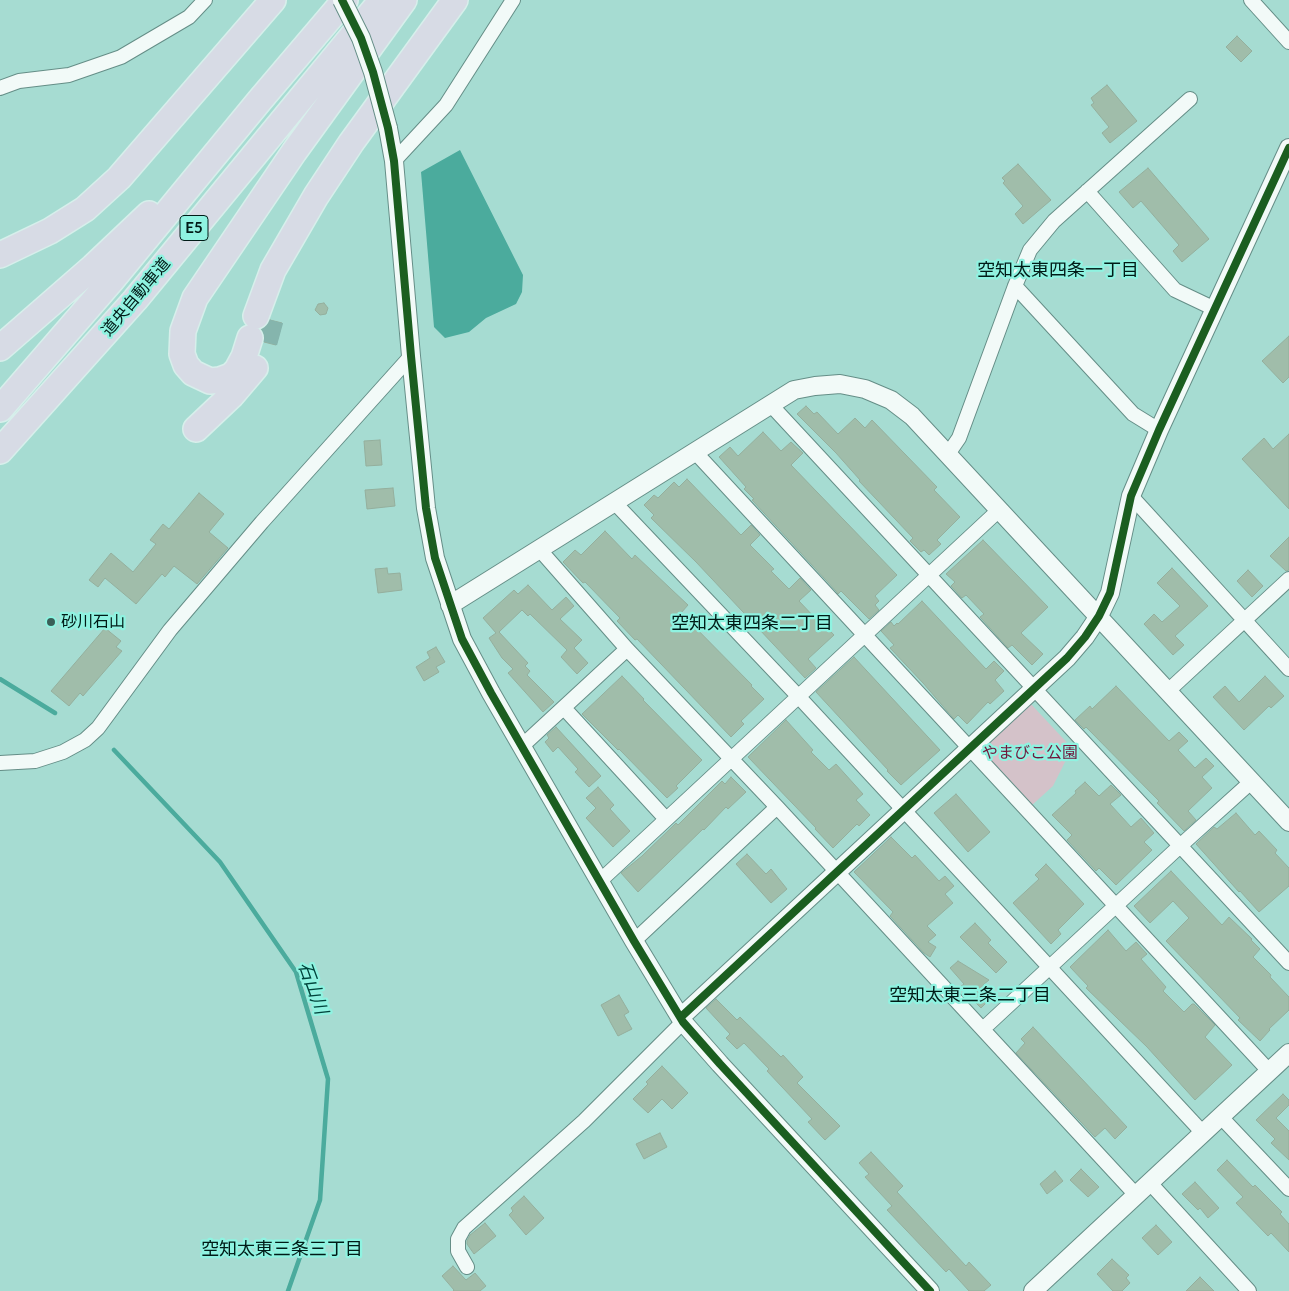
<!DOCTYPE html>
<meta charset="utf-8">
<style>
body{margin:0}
canvas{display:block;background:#a6dcd2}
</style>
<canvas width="1289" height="1291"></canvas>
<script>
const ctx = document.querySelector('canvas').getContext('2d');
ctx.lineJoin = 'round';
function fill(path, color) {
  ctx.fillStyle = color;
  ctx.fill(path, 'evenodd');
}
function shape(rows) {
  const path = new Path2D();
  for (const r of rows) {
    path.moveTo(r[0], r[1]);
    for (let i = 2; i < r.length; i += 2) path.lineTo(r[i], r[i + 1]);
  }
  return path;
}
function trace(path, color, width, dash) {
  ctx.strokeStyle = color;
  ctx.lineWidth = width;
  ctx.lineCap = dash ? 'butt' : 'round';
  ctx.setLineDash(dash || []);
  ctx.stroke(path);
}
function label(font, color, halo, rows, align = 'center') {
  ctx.font = font + ' Lato,"Noto Sans JP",sans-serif';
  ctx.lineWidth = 4.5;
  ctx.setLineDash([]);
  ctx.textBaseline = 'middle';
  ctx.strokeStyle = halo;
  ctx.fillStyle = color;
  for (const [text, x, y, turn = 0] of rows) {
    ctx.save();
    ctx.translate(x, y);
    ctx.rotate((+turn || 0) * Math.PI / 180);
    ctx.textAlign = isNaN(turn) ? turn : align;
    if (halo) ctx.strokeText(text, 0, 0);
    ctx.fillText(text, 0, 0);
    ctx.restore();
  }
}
fill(shape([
 [1030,703,1072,748,1053,786,1031,806,979,749]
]), '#d4c2c9');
fill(shape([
 [460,150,523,275,522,292,516,304,486,318,469,332,445,338,434,327,421,172]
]), '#4bab9d');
trace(shape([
 [0,679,55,713],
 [114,750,220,862,296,972,328,1079,320,1200,288,1291]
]), '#4bab9d', 4.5);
const building = shape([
 [1237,36,1252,51,1241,62,1226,47,1237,36],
 [1107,85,1137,121,1110,143,1102,133,1109,127,1091,105,1094,103,1091,98,1107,85],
 [1018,164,1051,200,1023,224,1015,214,1023,206,1003,183,1005,181,1002,178,1018,164],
 [1148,168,1209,239,1182,262,1173,251,1179,245,1141,201,1133,208,1119,192,1148,168],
 [324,303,328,308,326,314,320,315,315,310,318,304,324,303],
 [270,320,282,323,276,345,264,342,264,335,261,329,266,327,270,320],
 [1289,336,1289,377,1283,383,1262,361,1289,336],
 [806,406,814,414,817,412,838,434,855,418,865,428,872,420,937,487,934,490,960,517,937,540,941,544,929,555,924,550,921,552,910,541,913,538,859,481,860,480,836,453,797,414,806,406],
 [763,432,781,451,791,442,803,453,791,465,897,575,875,596,879,601,875,605,879,610,869,619,841,591,838,594,836,591,752,500,754,499,744,489,746,487,719,457,730,447,738,456,763,432],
 [1289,434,1289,509,1242,459,1264,438,1273,449,1289,434],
 [380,440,382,465,366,466,364,441,380,440],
 [687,479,741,535,751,525,760,535,750,545,774,569,771,571,789,589,800,578,811,590,799,601,816,619,818,618,834,635,808,659,816,668,805,678,696,562,651,518,654,515,644,505,654,495,658,498,674,482,679,487,687,479],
 [393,488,395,506,367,509,365,490,393,488],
 [199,493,224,514,209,532,228,548,197,584,174,566,165,577,162,574,136,604,105,578,98,587,89,580,111,553,133,572,156,544,150,540,163,524,169,529,199,493],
 [605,531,632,559,635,555,688,605,681,613,752,685,751,686,764,699,741,721,744,724,731,737,637,639,635,640,617,621,620,618,585,582,583,583,563,562,575,550,581,555,605,531],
 [1289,537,1289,570,1286,571,1270,556,1289,537],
 [983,540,1048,607,1021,633,1043,654,1032,665,1012,645,1008,648,980,617,984,614,966,595,962,598,951,586,955,582,946,574,983,540],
 [387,568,388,574,400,573,402,590,378,593,375,569,387,568],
 [1172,568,1208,606,1175,636,1184,645,1173,655,1144,624,1154,614,1162,622,1180,606,1157,583,1172,568],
 [1248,570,1263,586,1252,597,1237,581,1248,570],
 [528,585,552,610,566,597,574,606,560,619,582,640,574,648,588,663,577,674,561,657,567,650,530,614,528,616,522,610,499,632,528,663,525,666,530,671,527,675,554,702,543,712,508,673,513,669,502,658,489,638,496,633,483,618,514,590,518,594,528,585],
 [922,601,986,669,994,661,1004,671,995,680,1004,691,990,704,988,702,967,724,958,715,954,719,923,683,890,648,894,645,881,631,891,622,894,626,897,623,898,624,922,601],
 [105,628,121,641,116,647,122,651,83,696,80,693,69,706,51,691,105,628],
 [436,647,445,662,436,667,439,672,424,681,416,667,430,658,427,652,436,647],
 [854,657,940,750,901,785,887,771,888,770,816,692,854,657],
 [622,676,644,699,643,700,702,760,676,786,678,788,667,798,619,749,618,750,582,714,622,676],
 [1265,676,1284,696,1271,708,1269,706,1244,730,1213,697,1225,686,1239,702,1265,676],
 [1116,686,1169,741,1179,732,1188,741,1178,750,1195,768,1206,758,1214,766,1202,777,1212,788,1188,811,1196,820,1184,831,1157,803,1159,801,1086,727,1084,729,1075,720,1090,706,1092,709,1116,686],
 [786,720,813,750,811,752,829,770,836,764,863,794,856,800,870,815,859,826,857,824,833,848,815,829,816,828,748,757,786,720],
 [556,727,601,776,589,787,575,772,578,769,558,747,553,752,545,742,549,738,547,735,556,727],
 [731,777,746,792,728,809,726,807,704,830,703,829,638,892,621,873,642,856,676,823,678,825,722,781,725,784,731,777],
 [1085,782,1099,796,1111,785,1121,795,1110,804,1131,827,1141,818,1154,833,1144,842,1152,850,1116,885,1099,868,1096,871,1067,840,1072,835,1052,815,1076,793,1075,791,1085,782],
 [598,787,614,805,610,809,630,831,613,847,586,818,596,808,586,798,598,787],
 [956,794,990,832,968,852,934,813,956,794],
 [1236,813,1255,835,1259,831,1277,850,1275,853,1289,868,1289,886,1259,912,1240,891,1239,892,1196,844,1214,827,1217,829,1236,813],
 [891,837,912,858,915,855,939,881,945,876,954,886,945,894,953,903,927,926,936,935,928,942,936,947,930,957,924,953,890,916,893,912,854,872,891,837],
 [747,854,766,874,771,869,787,889,771,903,736,864,747,854],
 [1046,864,1084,904,1058,930,1061,934,1051,944,1013,903,1039,879,1035,875,1046,864],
 [1171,871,1222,925,1229,917,1252,939,1251,940,1260,949,1253,957,1271,975,1270,977,1289,997,1289,1010,1269,1029,1270,1030,1260,1041,1238,1020,1240,1018,1166,941,1189,918,1173,901,1150,923,1134,906,1171,871],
 [975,923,991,940,988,943,1007,962,996,973,960,937,975,923],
 [1108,930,1126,951,1136,942,1147,954,1141,959,1166,987,1163,991,1184,1012,1192,1004,1194,1004,1215,1025,1205,1037,1232,1065,1195,1100,1147,1047,1086,988,1088,986,1070,967,1108,930],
 [958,961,989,980,983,985,993,996,981,1008,960,987,964,984,950,968,958,961],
 [619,995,629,1012,624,1015,632,1029,618,1036,601,1005,619,995],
 [716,999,737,1020,740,1017,781,1057,783,1055,803,1077,797,1083,840,1126,825,1140,808,1122,812,1119,767,1071,769,1069,744,1043,737,1049,726,1038,730,1034,706,1008,716,999],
 [1033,1027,1127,1127,1115,1139,1105,1128,1095,1137,1016,1053,1025,1043,1021,1039,1033,1027],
 [662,1066,688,1093,672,1109,662,1099,648,1113,633,1099,648,1084,646,1082,662,1066],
 [1283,1094,1289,1100,1289,1105,1276,1118,1289,1131,1289,1160,1271,1143,1275,1139,1256,1120,1283,1094],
 [660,1133,667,1147,644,1159,636,1144,660,1133],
 [871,1152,903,1186,897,1192,966,1266,969,1262,991,1285,984,1291,969,1291,949,1269,946,1272,887,1210,892,1206,865,1177,869,1174,859,1163,871,1152],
 [1227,1160,1253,1187,1255,1185,1282,1212,1280,1214,1289,1224,1289,1252,1271,1233,1268,1236,1236,1203,1243,1197,1217,1170,1227,1160],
 [1081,1169,1099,1187,1088,1197,1070,1180,1081,1169],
 [1055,1171,1063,1181,1047,1194,1040,1184,1055,1171],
 [1195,1182,1219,1208,1208,1218,1200,1208,1198,1210,1182,1194,1195,1182],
 [524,1196,544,1218,526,1235,509,1215,513,1211,511,1208,524,1196],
 [485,1223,496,1236,474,1254,467,1244,467,1241,470,1235,485,1223],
 [1156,1225,1172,1242,1158,1255,1142,1238,1156,1225],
 [1112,1259,1129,1275,1126,1278,1130,1283,1122,1291,1113,1291,1097,1274,1112,1259],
 [453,1266,466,1280,475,1273,486,1286,480,1291,453,1291,454,1290,442,1276,453,1266],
 [1200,1277,1214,1291,1186,1291,1200,1277]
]);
fill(building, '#a0bdaa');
trace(building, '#94af9d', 1);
trace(shape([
 [265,342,271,320]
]), '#85b5ad', 25, [25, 12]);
const minor = shape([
 [1251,0,1289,42],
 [0,88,19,81,69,75,121,57,189,17,205,0],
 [394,161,446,105,513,0],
 [1087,191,1175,290,1215,309],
 [1015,286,1133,414,1159,430],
 [770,404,1289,963],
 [695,452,1269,1071],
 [948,454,959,438,1015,286,1030,250,1054,221,1190,99],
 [1131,496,1289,669],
 [614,502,798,696,1203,1133],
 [540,550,627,649,777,807,1136,1195],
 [1168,691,1289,579],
 [564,708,666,819],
 [522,746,627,649],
 [0,763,35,761,63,752,85,740,98,728,170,630,262,522,411,356],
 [600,881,999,510],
 [634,941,777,807],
 [983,1029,1180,846,1251,782],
 [1221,1117,1289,1189],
 [1150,1183,1249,1291],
 [467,1267,458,1251,458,1239,464,1228,584,1121,683,1022]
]);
const tertiary = shape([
 [388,128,394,161,411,356,426,508,435,558,462,639,491,693,634,941,683,1022,720,1064,930,1291],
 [450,605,794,390,815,386,840,384,865,389,891,400,912,416,1289,822],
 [681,1017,1067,658,1085,637,1099,616,1110,593,1131,496,1159,430,1289,148],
 [1033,1291,1289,1053]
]);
const motorway = shape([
 [0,255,50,231,85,209,119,178,273,0],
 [256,316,273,270,316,196,351,143,455,0],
 [250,338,244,357,237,370,231,376,220,380,210,381,193,373,186,365,182,354,183,331,195,298,294,152,404,0],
 [0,348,93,267,149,214],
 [0,409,111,281,260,100,345,0],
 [196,429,232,395,255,368],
 [0,451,135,300,382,0]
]);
trace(minor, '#658e87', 16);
trace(tertiary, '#658e87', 20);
trace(motorway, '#d7efeb', 28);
trace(minor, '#f2faf8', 14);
trace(tertiary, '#f2faf8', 18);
trace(motorway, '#d7dbe5', 25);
const tertiaryBridge = shape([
 [342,0,361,38,373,72,388,128]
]);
trace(tertiaryBridge, '#658e87', 20, []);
trace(tertiaryBridge, '#f2faf8', 18);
trace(shape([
 [342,0,361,38,373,72,388,128,394,161,411,356,426,508,435,558,462,639,491,693,634,941,683,1022,720,1064,930,1291],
 [681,1017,1067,658,1085,637,1099,616,1110,593,1131,496,1159,430,1289,148]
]), '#1b5e20', 8);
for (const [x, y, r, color] of [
 [51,622,5,"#3a5f58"]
]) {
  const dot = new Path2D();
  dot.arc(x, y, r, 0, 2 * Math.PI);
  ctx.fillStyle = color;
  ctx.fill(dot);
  trace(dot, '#8ff3e1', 2);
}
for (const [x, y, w] of [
 [194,228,28]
]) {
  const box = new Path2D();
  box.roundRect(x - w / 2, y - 12.5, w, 25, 4);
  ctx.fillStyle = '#8ff3e1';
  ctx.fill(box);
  trace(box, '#001b17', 1);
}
label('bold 15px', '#001b17', null, [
 ["E5",194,228]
]);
label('16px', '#001b17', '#8ff3e1', [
 ["道央自動車道",136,297,-50]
]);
label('16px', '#001b17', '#8ff3e1', [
 ["砂川石山",61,622]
], 'left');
label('16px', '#70183c', '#8ff3e1', [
 ["やまびこ公園",1030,753]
]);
label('18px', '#001b17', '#8ff3e1', [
 ["空知太東四条一丁目",1058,270],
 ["空知太東四条二丁目",752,623],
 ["空知太東三条二丁目",970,995],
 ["空知太東三条三丁目",282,1249]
]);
label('italic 18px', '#00433b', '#8ff3e1', [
 ["石山川",313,988,70]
]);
</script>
